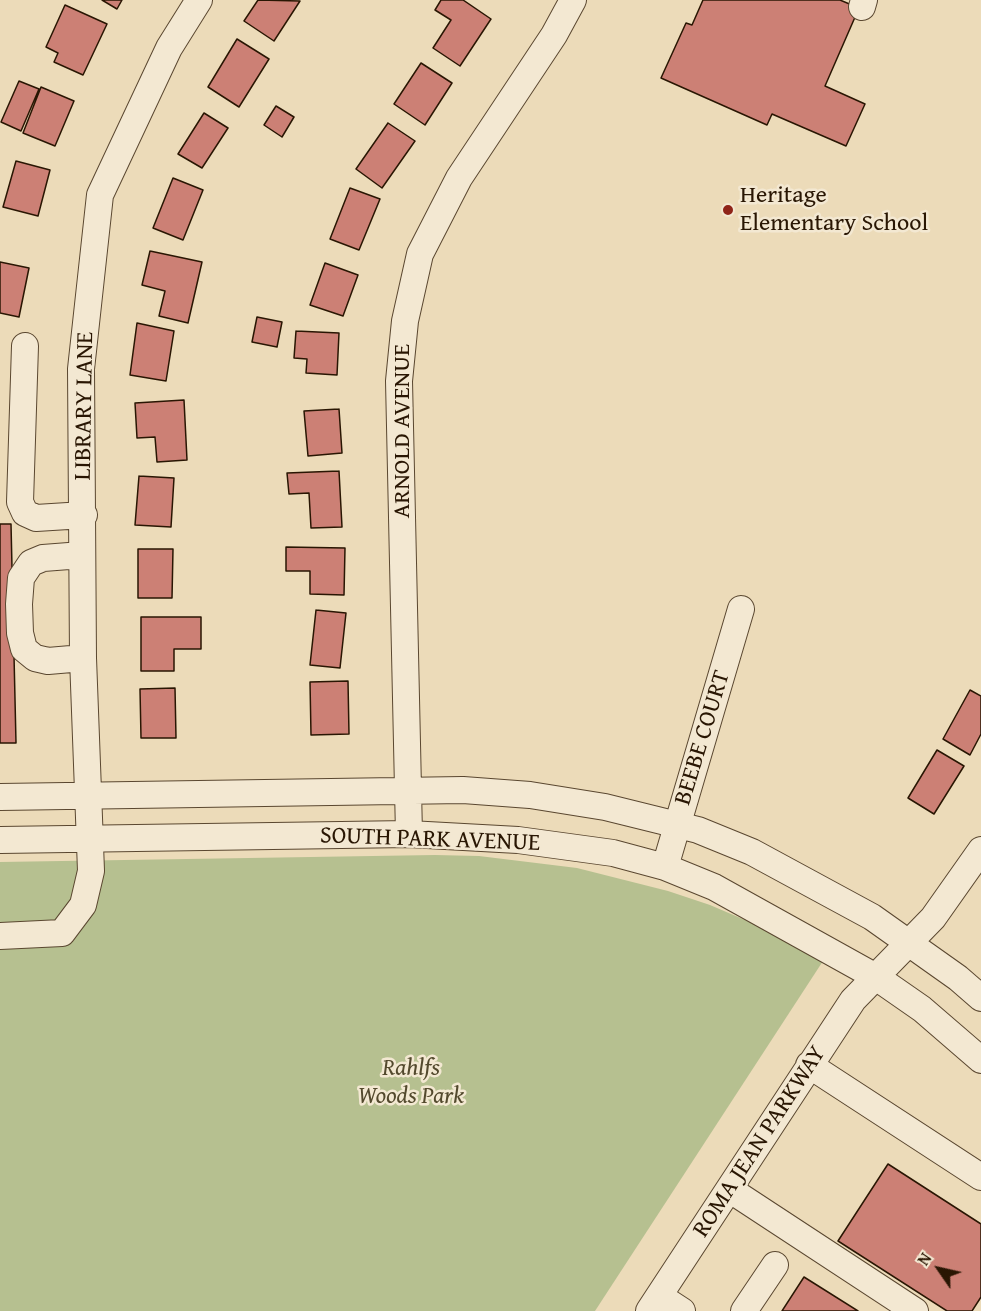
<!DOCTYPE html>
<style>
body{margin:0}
#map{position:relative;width:981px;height:1311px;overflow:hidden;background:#ecdbb9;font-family:"Gentium Book Plus",serif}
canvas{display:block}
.north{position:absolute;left:909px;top:1239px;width:60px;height:60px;-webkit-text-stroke:4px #f3e8d2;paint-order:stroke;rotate:304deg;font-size:16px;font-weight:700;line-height:24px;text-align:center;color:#291603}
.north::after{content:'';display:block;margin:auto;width:21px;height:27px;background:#291603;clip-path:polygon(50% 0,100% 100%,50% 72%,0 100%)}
</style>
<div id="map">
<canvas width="981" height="1311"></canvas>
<div class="north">N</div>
</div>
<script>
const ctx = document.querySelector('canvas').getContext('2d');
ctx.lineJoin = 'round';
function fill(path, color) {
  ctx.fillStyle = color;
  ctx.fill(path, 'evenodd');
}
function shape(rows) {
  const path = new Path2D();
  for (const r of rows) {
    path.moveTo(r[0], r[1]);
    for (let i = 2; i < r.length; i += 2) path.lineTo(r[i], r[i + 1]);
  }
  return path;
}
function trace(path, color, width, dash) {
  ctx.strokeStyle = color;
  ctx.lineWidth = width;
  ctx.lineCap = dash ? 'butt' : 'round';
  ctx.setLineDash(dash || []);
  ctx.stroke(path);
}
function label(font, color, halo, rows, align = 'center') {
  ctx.font = font + ' "Gentium Book Plus",serif';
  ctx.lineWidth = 5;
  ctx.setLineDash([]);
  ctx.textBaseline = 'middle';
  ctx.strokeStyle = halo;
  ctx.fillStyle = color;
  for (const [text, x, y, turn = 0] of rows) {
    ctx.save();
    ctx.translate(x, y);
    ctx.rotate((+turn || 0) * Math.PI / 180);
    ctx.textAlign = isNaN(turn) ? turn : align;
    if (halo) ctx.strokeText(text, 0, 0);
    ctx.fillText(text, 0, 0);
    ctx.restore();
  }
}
fill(shape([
 [435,855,479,856,577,868,668,891,710,905,752,923,794,944,823,961,595,1311,0,1311,0,862]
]), '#b6c090');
const building = shape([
 [102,0,122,0,117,9,102,0],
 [258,0,300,1,274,41,244,21,258,0],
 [441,0,463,0,491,19,460,66,433,48,451,20,435,10,441,0],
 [703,0,840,0,859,8,825,86,865,104,846,146,772,114,767,125,661,78,686,23,692,25,703,0],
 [65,5,107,24,83,75,54,62,58,53,46,47,65,5],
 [237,39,269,59,239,107,208,87,237,39],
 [421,63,452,83,425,125,394,104,421,63],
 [19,81,39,89,21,131,1,122,19,81],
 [41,87,74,101,55,146,23,133,41,87],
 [276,106,294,117,282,137,264,125,276,106],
 [204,113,228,128,202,168,178,154,204,113],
 [388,123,415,141,382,188,356,169,388,123],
 [16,161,50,170,38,216,3,207,16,161],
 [173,178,203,190,183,240,153,228,173,178],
 [350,188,380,199,359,250,330,239,350,188],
 [150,251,202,262,188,323,159,316,165,291,142,285,150,251],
 [0,262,29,268,19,317,0,313,0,262],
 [325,263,358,275,343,316,310,305,325,263],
 [257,317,282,322,277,347,252,342,257,317],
 [137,323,174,331,166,381,130,375,137,323],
 [296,331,339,333,337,375,306,373,307,359,294,358,296,331],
 [184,400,187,460,157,462,155,437,137,438,135,403,184,400],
 [339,409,342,453,308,456,304,411,339,409],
 [339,471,342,527,311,528,309,493,289,494,287,473,339,471],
 [139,476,174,478,171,527,135,525,139,476],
 [0,524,11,524,16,743,0,743,0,524],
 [286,547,345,548,344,595,310,594,310,571,286,571,286,547],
 [138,549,173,549,172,598,138,598,138,549],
 [316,610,346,613,340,668,310,665,316,610],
 [141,617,201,617,201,649,174,649,174,671,141,671,141,617],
 [348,681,349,734,311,735,310,682,348,681],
 [175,688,176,738,141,738,140,689,175,688],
 [970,690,981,696,981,734,970,755,943,739,970,690],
 [937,750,964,766,934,814,908,798,937,750],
 [888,1164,981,1224,981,1297,972,1311,947,1311,838,1241,888,1164],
 [804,1277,858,1311,782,1311,804,1277]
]);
fill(building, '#cc8075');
trace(building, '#291603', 1.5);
const minor = shape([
 [862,7,864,0],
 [25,346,20,502,25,513,36,518,84,515],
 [82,555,43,558,31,563,21,578,19,604,20,633,24,649,35,658,48,661,83,658],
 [0,797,463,790,530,795,605,807,698,830,752,852,872,917,958,978,981,998],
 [409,834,399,381,405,321,420,254,459,178,554,35,573,0],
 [0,840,409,834,518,840,613,853,665,867,714,887,876,977,922,1009,981,1060],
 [665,867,741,609],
 [0,936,62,933,83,905,91,871,83,658,81,369,100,195,169,48,199,0],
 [809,1065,981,1177],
 [729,1189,915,1311],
 [659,1296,682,1311],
 [649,1311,853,1000,933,918,981,850],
 [744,1311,775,1265]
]);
trace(minor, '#5a4730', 28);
trace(minor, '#f3e8d2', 26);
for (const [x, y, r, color] of [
 [728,210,6,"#8f2418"]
]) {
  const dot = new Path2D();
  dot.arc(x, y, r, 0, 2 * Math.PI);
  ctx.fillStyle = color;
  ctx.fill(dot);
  trace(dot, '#f3e8d2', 2);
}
label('24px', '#291603', '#f3e8d2', [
 ["Heritage",740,196],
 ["Elementary School",740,224]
], 'left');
label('24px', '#291603', '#f3e8d2', [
 ["LIBRARY LANE",85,406,-89],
 ["ARNOLD AVENUE",403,431,-90],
 ["BEEBE COURT",703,738,-73],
 ["SOUTH PARK AVENUE",430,840,2],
 ["ROMA JEAN PARKWAY",760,1142,-57]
]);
label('italic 24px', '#53492d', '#f3e8d2', [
 ["Rahlfs",411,1069],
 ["Woods Park",411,1097]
]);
</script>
